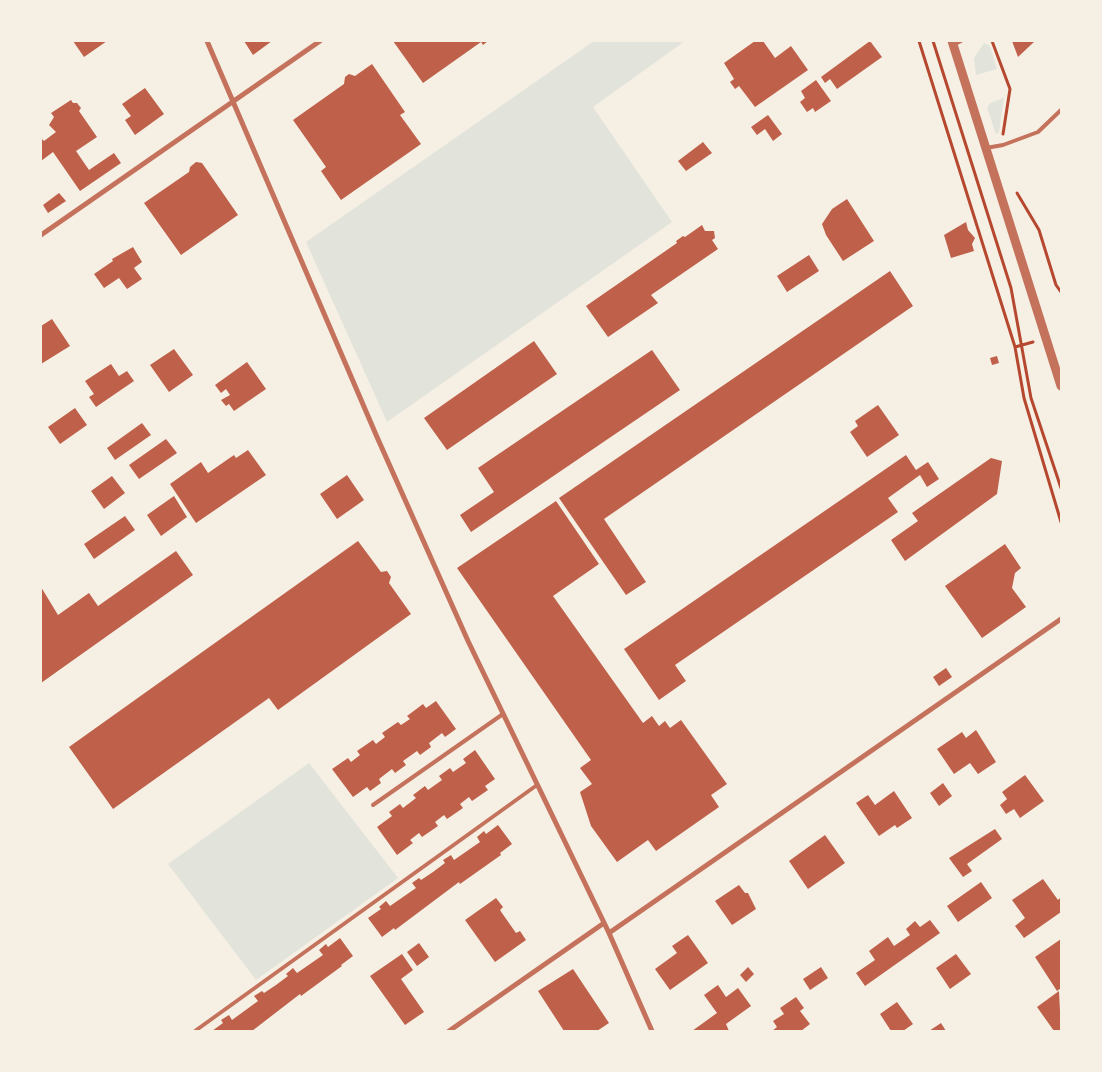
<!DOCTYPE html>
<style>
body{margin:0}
#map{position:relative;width:1102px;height:1072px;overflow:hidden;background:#f6efe4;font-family:"Nunito Sans",sans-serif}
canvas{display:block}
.frame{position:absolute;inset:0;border:42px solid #f6efe4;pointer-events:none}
</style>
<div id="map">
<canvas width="1102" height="1072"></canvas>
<div class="frame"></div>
</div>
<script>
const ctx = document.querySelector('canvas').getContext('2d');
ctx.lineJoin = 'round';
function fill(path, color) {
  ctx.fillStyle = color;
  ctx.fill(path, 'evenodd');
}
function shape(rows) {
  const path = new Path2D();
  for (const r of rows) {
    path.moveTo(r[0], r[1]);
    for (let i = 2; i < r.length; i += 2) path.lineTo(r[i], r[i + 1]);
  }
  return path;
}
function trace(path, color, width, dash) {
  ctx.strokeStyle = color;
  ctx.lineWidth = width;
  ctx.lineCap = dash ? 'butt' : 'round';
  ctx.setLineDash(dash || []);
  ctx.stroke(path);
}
fill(shape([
 [594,41,685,41,593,107,672,222,387,422,306,242],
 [984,43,990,46,997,69,976,75,974,58],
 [1004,98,999,132,996,134,987,108,990,103],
 [309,763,398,878,256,980,168,864]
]), '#e2e4dc');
fill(shape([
 [73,41,107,41,84,57],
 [244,41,272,41,253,55],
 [393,41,488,41,483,45,481,42,423,83],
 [755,41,763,41,775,58,791,46,808,70,755,107,739,86,735,89,730,82,734,79,724,63],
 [870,41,882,57,837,89,830,79,825,83,821,77],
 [1012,41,1035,41,1018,57],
 [372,64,405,112,400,115,421,144,341,200,321,171,326,167,293,120,344,84,345,77,349,74,355,76],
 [816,80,831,101,815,112,813,108,807,112,800,102,805,98,801,91],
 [145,88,164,114,135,135,125,120,131,116,122,104],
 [71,100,73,103,77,103,81,108,79,111,97,137,76,151,89,170,114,153,121,163,80,191,53,152,41,161,41,138,44,141,56,132,49,125,54,117,51,113],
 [768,115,782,134,773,141,765,129,757,135,751,127],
 [703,142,712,153,686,171,678,161],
 [196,162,202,163,238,215,181,255,144,203,189,172,190,167],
 [59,193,66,201,48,213,43,205],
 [847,199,874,241,843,261,826,235,822,224,832,209],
 [966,222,968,230,975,238,972,244,974,251,951,258,944,235],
 [702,225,705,231,714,231,715,238,712,240,718,249,651,295,658,303,608,337,586,306,677,243,676,241,683,236,685,237],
 [133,247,142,262,134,268,142,279,127,289,119,278,104,288,94,274,113,261,112,259],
 [809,255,819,271,787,292,777,276],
 [890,271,913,306,604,519,646,582,626,595,559,498],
 [52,319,70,346,41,364,41,326],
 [534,341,557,374,447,450,424,418],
 [174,349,193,375,169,392,150,365],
 [652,350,680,390,471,532,460,515,494,492,478,468],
 [997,356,999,363,992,365,990,358],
 [247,362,266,389,234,411,229,404,226,406,221,400,230,395,226,389,221,393,215,385],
 [111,364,119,376,127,371,134,381,96,407,89,397,94,394,85,381],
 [878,405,899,435,867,457,850,432,858,426,855,421],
 [75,408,87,425,60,444,48,427],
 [142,423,151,435,115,460,107,448],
 [166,439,177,453,139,479,129,465],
 [248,450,266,475,196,523,170,484,201,462,208,473,234,455,236,458],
 [906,455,916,470,928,462,939,479,927,487,920,475,888,498,898,512,675,665,686,681,659,700,624,649],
 [991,458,1002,461,997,494,905,561,891,540,918,521,912,513],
 [347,475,364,500,337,519,320,494],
 [112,476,125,493,104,509,91,491],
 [174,496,187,517,161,536,147,515],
 [556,501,599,564,553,596,643,723,652,716,659,726,665,721,670,728,681,720,727,784,711,795,719,807,656,851,648,840,617,862,591,826,580,792,592,784,580,768,591,760,457,568],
 [125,516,135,530,94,559,84,544],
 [358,541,381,572,387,571,391,577,389,583,411,614,278,710,269,698,113,809,69,747],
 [1005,544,1021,568,1015,573,1012,588,1026,607,982,638,945,586],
 [176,551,193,575,41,683,41,587,58,615,89,593,98,606],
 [946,668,952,677,939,686,933,677],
 [436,701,456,729,445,737,442,733,429,743,431,747,420,755,417,751,403,761,406,765,395,773,392,769,379,779,381,783,370,791,367,787,353,797,332,769,348,758,351,762,360,755,357,751,373,740,376,744,385,737,382,733,398,722,401,725,410,719,407,716,423,704,426,708],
 [976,730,996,762,978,774,970,763,954,774,937,749,962,732,966,738],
 [475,750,495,779,485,786,488,790,472,801,469,797,460,804,463,808,447,819,444,815,435,822,438,826,422,837,419,833,410,840,413,843,397,855,377,827,392,816,389,812,400,804,403,808,416,798,413,795,425,786,428,790,442,780,439,776,450,768,453,772,466,763,463,759],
 [1025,775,1044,801,1020,818,1014,809,1006,814,1000,805,1007,799,1002,792],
 [943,783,952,796,939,806,930,793],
 [894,791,912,818,897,828,895,825,879,836,856,803,868,795,875,805],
 [498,825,512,844,500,853,501,855,460,884,459,882,395,930,394,928,382,937,368,918,381,909,379,907,386,901,390,906,416,888,412,883,419,878,421,880,433,872,445,863,443,860,451,855,454,860,480,842,477,837,484,831,486,834],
 [995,829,1002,839,967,864,972,871,963,877,949,858],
 [825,835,845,863,808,889,789,861],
 [1043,879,1058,900,1061,897,1061,912,1024,938,1015,926,1025,918,1012,900],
 [981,882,992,898,958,922,947,906],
 [739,885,745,893,748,893,756,909,732,925,715,901],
 [496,898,503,907,500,910,502,913,516,933,520,931,526,940,495,962,465,920],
 [930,920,940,933,865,986,856,973,875,960,869,951,888,937,894,946,910,935,906,929,915,921,920,927],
 [688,935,708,963,670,990,655,969,677,953,672,946],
 [340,938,353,956,341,965,342,966,301,996,300,994,252,1031,212,1031,223,1023,221,1020,229,1015,232,1020,258,1001,254,996,262,991,264,993,276,985,288,976,286,974,293,968,297,973,323,955,319,950,326,944,328,947],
 [1061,939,1061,988,1057,991,1035,957],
 [419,943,429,957,417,966,407,952],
 [402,954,413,970,401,979,424,1012,405,1025,370,976],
 [956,954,971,974,950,989,936,968],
 [748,967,754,974,746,982,740,975],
 [821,967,828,978,810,990,803,979],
 [573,969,609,1023,597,1031,564,1031,538,991],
 [718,985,726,997,738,988,751,1006,726,1024,729,1031,692,1031,717,1013,704,995],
 [1059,991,1061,1031,1054,1031,1037,1007],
 [796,997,804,1008,800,1011,810,1024,801,1031,772,1031,777,1027,773,1021,784,1014,780,1008],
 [897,1002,913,1024,903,1031,891,1031,880,1014],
 [941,1023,946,1031,929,1031]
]), '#bf614a');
trace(shape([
 [919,41,1015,347,1024,398,1061,522],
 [933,41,1011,288,1031,398,1061,488],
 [992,41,1010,89,1003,134],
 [1017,193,1039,230,1056,285,1061,292],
 [1015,347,1033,342]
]), '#b5482f', 3);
trace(shape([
 [986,148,1003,145,1038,132,1061,110],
 [373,805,503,714],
 [195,1031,537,785]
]), '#c5725c', 4);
trace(shape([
 [207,41,377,437,468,641,609,933,652,1031],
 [953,44,960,41],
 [41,235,320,41],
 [609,933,1061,619],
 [449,1031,604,923]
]), '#c5725c', 5);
trace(shape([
 [952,41,1061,386]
]), '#c5725c', 9);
</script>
